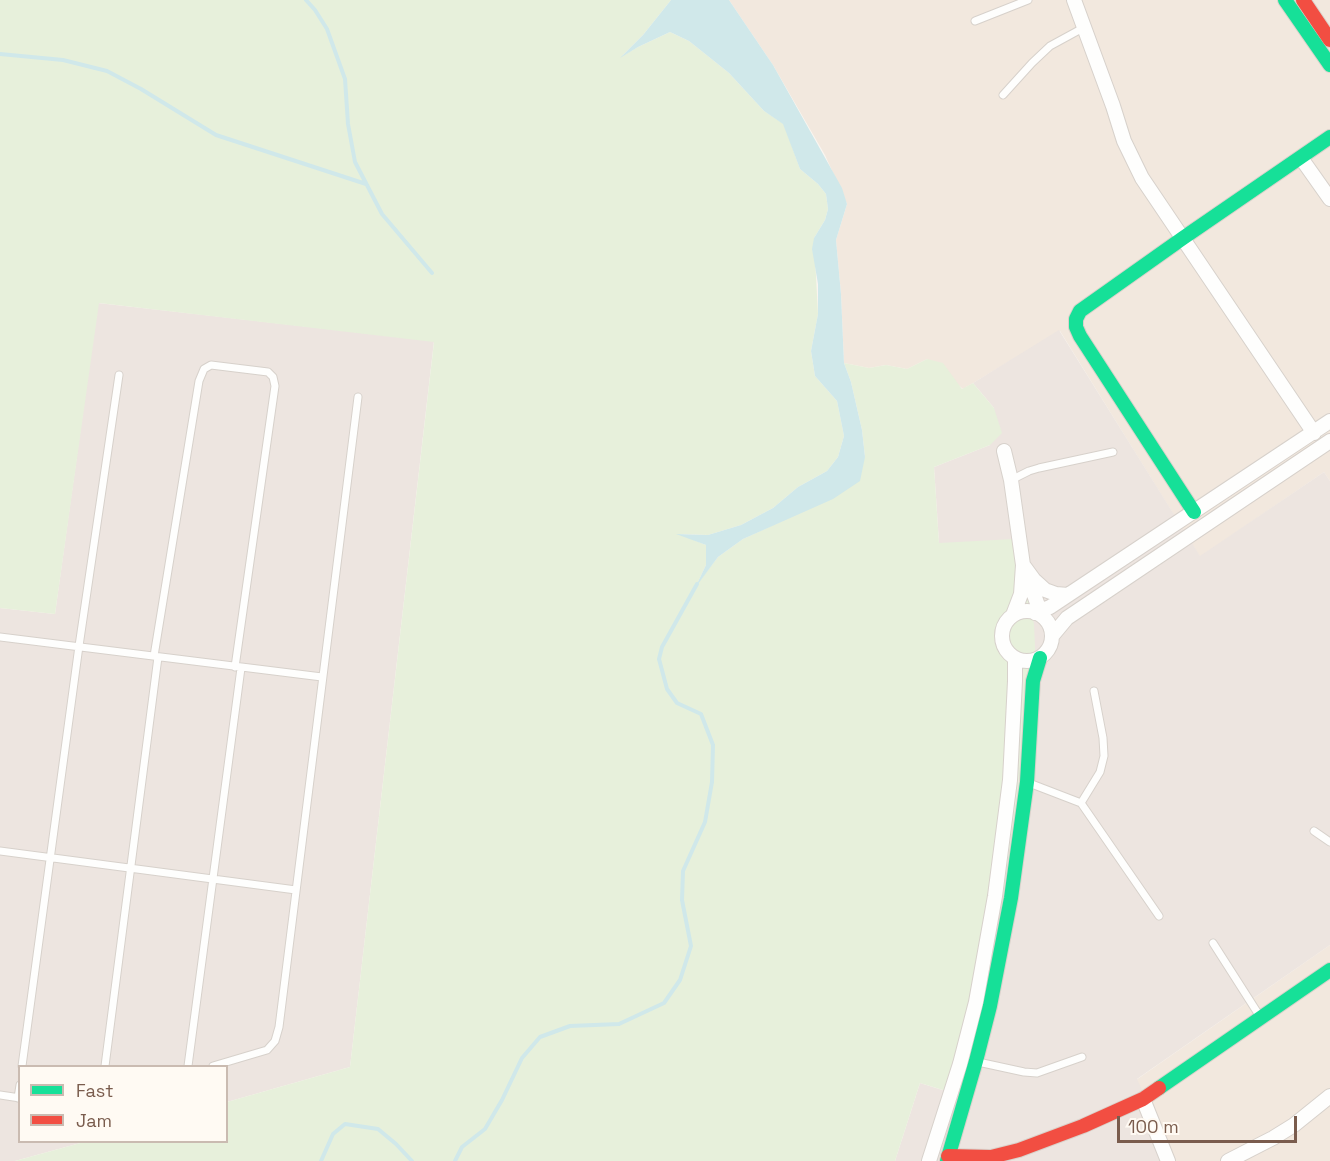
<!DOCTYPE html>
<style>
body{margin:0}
#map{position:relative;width:1330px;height:1161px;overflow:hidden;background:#f9f5f0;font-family:"Space Grotesk",sans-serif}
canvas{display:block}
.legend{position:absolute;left:18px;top:1065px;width:210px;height:78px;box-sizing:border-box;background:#fffaf3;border:2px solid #cabbb1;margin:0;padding:8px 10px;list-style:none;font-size:18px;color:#7a5c4d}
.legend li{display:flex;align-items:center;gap:12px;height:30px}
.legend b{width:30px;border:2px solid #cabbb1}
.scale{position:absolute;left:1117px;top:1116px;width:180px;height:27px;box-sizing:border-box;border:3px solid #7a5c4d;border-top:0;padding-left:8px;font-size:18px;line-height:21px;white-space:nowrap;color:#7a5c4d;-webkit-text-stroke:4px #fffaf3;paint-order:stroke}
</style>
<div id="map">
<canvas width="1330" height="1161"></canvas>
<ul class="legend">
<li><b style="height:8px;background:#16e098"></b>Fast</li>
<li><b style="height:8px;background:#f24e42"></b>Jam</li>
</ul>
<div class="scale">100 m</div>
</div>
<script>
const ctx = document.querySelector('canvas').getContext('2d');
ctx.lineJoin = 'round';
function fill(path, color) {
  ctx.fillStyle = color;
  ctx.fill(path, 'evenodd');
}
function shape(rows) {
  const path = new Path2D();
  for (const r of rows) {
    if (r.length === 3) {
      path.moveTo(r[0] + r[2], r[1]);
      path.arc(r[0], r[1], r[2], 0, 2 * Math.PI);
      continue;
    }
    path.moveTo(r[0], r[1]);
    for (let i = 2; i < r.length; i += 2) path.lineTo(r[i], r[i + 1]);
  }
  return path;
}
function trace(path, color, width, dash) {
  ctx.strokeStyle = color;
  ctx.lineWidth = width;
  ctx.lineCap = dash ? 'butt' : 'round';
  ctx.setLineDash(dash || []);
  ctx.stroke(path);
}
fill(shape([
 [729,0,1330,0,1330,481,1324,472,1200,557,1060,331,963,389,927,359,907,369,886,365,869,368,844,363,841,294,836,240,847,204,825,155,773,65],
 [1330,945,1330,1161,1174,1161,1136,1080]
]), '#f2e8de');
fill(shape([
 [98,303,434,341,350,1067,227,1102,226,1066,20,1066,20,1142,84,1142,15,1161,0,1161,0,608,55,614],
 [1059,330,1200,556,1324,472,1330,481,1330,945,1137,1079,1174,1161,895,1161,920,1083,965,1097,939,543,934,467,990,445,994,408,973,383]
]), '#ede5e0');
fill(shape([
 [0,0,671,0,643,35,622,56,638,47,670,32,689,41,729,73,764,111,784,124,800,169,818,184,826,194,828,209,825,220,814,238,818,314,811,351,815,376,837,401,844,436,838,457,827,471,798,487,773,508,741,525,708,535,679,534,706,545,706,565,697,584,718,557,743,539,782,521,865,457,862,430,851,382,844,363,869,368,886,365,907,369,927,359,943,363,962,389,973,383,994,408,1002,433,990,445,934,467,939,543,1014,539,1034,624,1036,669,1023,815,966,1097,920,1083,895,1161,15,1161,84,1142,226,1142,227,1102,350,1067,434,342,99,303,55,614,0,608]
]), '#e7f0db');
fill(shape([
 [671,0,729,0,773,65,842,188,847,204,836,240,841,294,844,363,851,382,862,430,865,457,860,481,833,499,743,539,718,557,695,588,706,565,706,545,676,534,708,535,741,525,773,508,798,487,827,471,838,457,844,436,837,401,815,376,811,351,818,314,818,284,812,249,814,238,825,220,828,209,826,194,818,184,800,169,783,124,764,111,729,73,689,41,670,32,638,47,620,58,643,35]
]), '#d0e8ea');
trace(shape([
 [306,0,315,10,327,29,345,79,348,124,355,162,382,214,432,273],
 [0,54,63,60,107,71,141,89,216,135,366,184],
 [321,1161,333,1134,345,1124,378,1129,396,1144,412,1161],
 [455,1161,462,1147,485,1129,502,1100,522,1058,540,1037,570,1026,619,1024,664,1003,680,980,691,946,682,900,683,871,705,822,712,782,713,745,701,714,677,703,667,689,659,659,662,647,697,584]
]), '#d0e8ea', 4);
const lane = shape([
 [975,21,1028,0],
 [1003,95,1032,63,1050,46,1083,28],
 [1011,480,1029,471,1039,468,1113,452],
 [0,637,322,677],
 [154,656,199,381,204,369,211,365,268,372,273,377,275,386,235,667],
 [1029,783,1081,803,1159,916],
 [1081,803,1100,772,1104,756,1103,738,1094,691],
 [1314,831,1330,842],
 [0,851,296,890],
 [1213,943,1259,1015],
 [978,1062,1024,1072,1037,1073,1082,1057],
 [22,1066,79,646,119,375],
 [105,1066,158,657],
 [188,1066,241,668],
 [213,1066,267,1050,275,1041,279,1027,358,397],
 [0,1095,20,1098],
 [18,1098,20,1085]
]);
const street = shape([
 [1074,0,1113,106,1124,141,1142,178,1314,433],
 [1301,158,1330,199],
 [1004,451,1011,480,1023,565,1040,611],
 [1027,636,25],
 [1035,613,1050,607,1068,595,1330,421],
 [1013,615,1021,594,1023,565,1034,580,1045,590,1056,594,1068,595],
 [1052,636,1067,618,1330,441],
 [1143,1099,1168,1161],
 [929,1161,960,1064,976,1002,995,896,1010,780,1015,681,1015,658],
 [1228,1161,1273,1138,1294,1125,1330,1096]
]);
const fast = shape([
 [1285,0,1330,65],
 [1194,512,1080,336,1076,327,1076,319,1080,311,1183,238,1330,137],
 [1159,1088,1330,970],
 [947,1161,976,1061,990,1006,1011,898,1027,782,1033,681,1040,658]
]);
const jam = shape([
 [1303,0,1330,40],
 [948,1156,991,1157,1019,1150,1083,1126,1143,1099,1159,1088]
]);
trace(lane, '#d7d1cb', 9);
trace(street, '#d7d1cb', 16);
trace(fast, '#d9d2cb', 16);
trace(jam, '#d9d2cb', 16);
trace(lane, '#fefefd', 7);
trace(street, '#fefefd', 14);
trace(fast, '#16e098', 14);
trace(jam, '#f24e42', 14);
</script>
